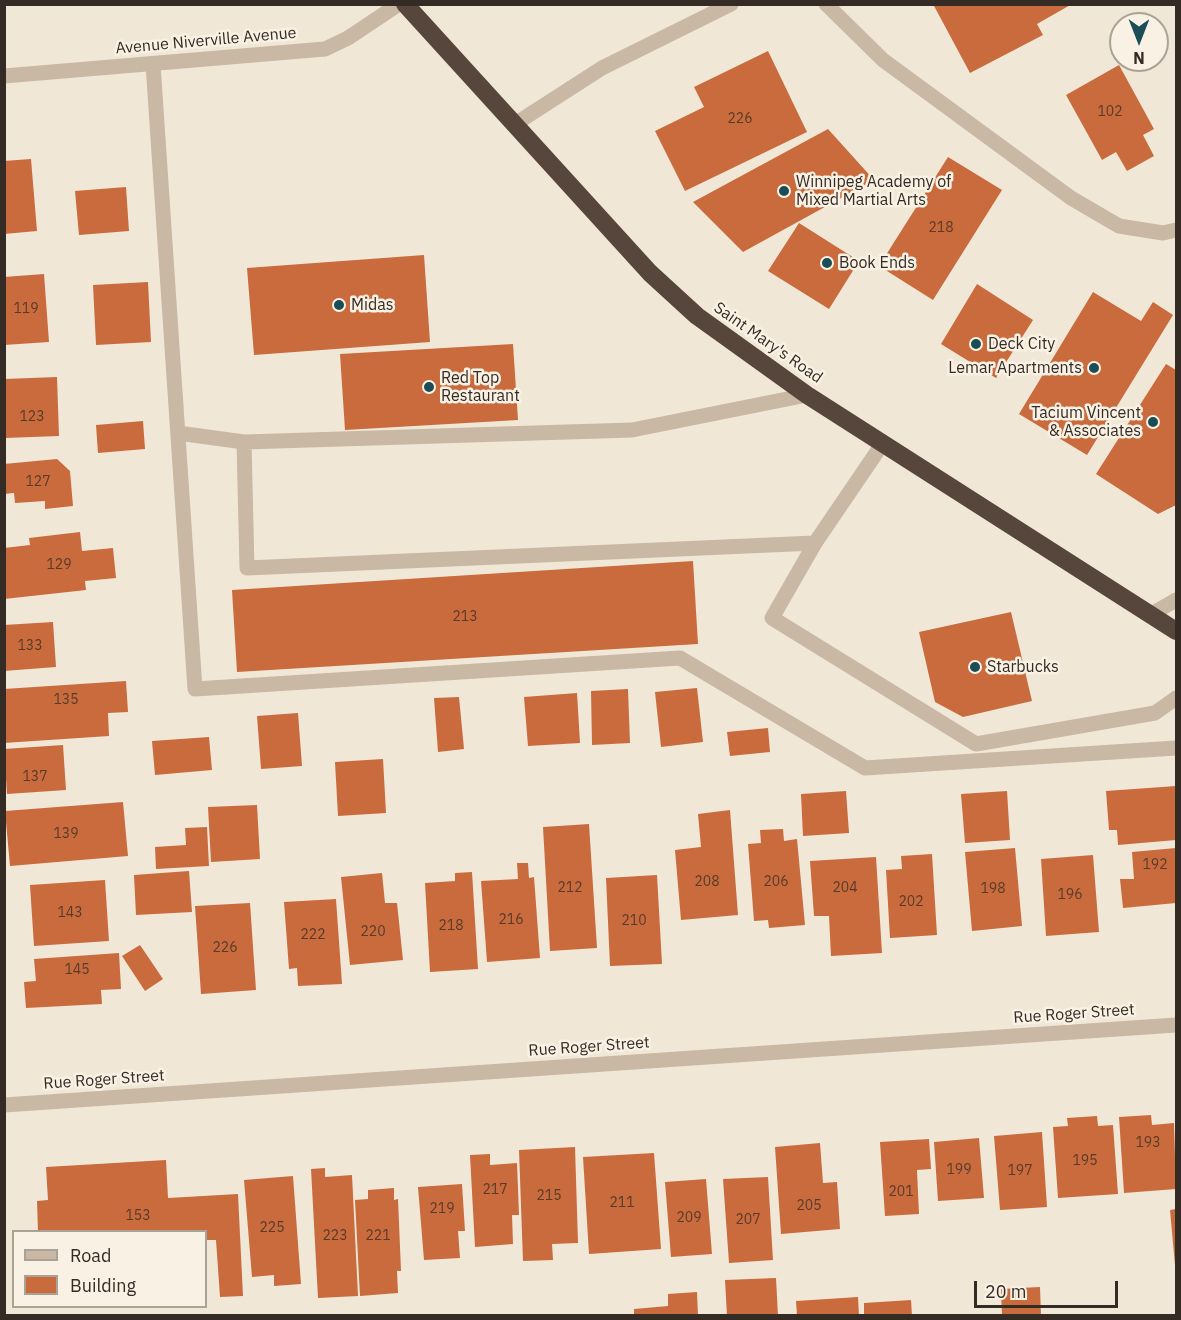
<!DOCTYPE html>
<style>
body{margin:0}
#map{position:relative;width:1181px;height:1320px;overflow:hidden;background:#f1e7d7;font-family:"IBM Plex Sans",sans-serif}
canvas{display:block}
.frame{position:absolute;inset:0;border:6px solid #342b25;pointer-events:none}
.legend{position:absolute;left:12px;top:1230px;width:195px;height:78px;box-sizing:border-box;background:#f9f1e3;border:2px solid #aaa297;margin:0;padding:8px 10px;list-style:none;font-size:18px;color:#342b25}
.legend li{display:flex;align-items:center;gap:12px;height:30px}
.legend b{width:30px;border:2px solid #aaa297}
.north{position:absolute;left:1109px;top:12px;width:60px;height:60px;box-sizing:border-box;background:#f9f1e3;border:2px solid #aaa297;border-radius:50%;rotate:180deg;font-size:16px;font-weight:700;line-height:24px;text-align:center;color:#342b25}
.north::after{content:'';display:block;margin:auto;width:21px;height:27px;background:#1a4d56;clip-path:polygon(50% 0,100% 100%,50% 72%,0 100%)}
.scale{position:absolute;left:974px;top:1281px;width:144px;height:27px;box-sizing:border-box;border:3px solid #342b25;border-top:0;padding-left:8px;font-size:18px;line-height:21px;white-space:nowrap;color:#342b25;-webkit-text-stroke:4px #f9f1e3;paint-order:stroke}
</style>
<div id="map">
<canvas width="1181" height="1320"></canvas>
<div class="frame"></div>
<ul class="legend">
<li><b style="height:8px;background:#c9b8a3"></b>Road</li>
<li><b style="height:16px;background:#c96b3d"></b>Building</li>
</ul>
<div class="north">N</div>
<div class="scale">20 m</div>
</div>
<script>
const ctx = document.querySelector('canvas').getContext('2d');
ctx.lineJoin = 'round';
function fill(path, color) {
  ctx.fillStyle = color;
  ctx.fill(path, 'evenodd');
}
function shape(rows) {
  const path = new Path2D();
  for (const r of rows) {
    path.moveTo(r[0], r[1]);
    for (let i = 2; i < r.length; i += 2) path.lineTo(r[i], r[i + 1]);
  }
  return path;
}
function trace(path, color, width, dash) {
  ctx.strokeStyle = color;
  ctx.lineWidth = width;
  ctx.lineCap = dash ? 'butt' : 'round';
  ctx.setLineDash(dash || []);
  ctx.stroke(path);
}
function label(font, color, halo, rows, align = 'center') {
  ctx.font = font + ' "IBM Plex Sans",sans-serif';
  ctx.lineWidth = 5;
  ctx.setLineDash([]);
  ctx.textBaseline = 'middle';
  ctx.strokeStyle = halo;
  ctx.fillStyle = color;
  for (const [text, x, y, turn = 0] of rows) {
    ctx.save();
    ctx.translate(x, y);
    ctx.rotate((+turn || 0) * Math.PI / 180);
    ctx.textAlign = isNaN(turn) ? turn : align;
    if (halo) ctx.strokeText(text, 0, 0);
    ctx.fillText(text, 0, 0);
    ctx.restore();
  }
}
fill(shape([
 [933,4,1072,4,1037,24,1043,35,970,73],
 [768,51,807,132,685,191,655,131,704,107,694,87],
 [1119,65,1154,129,1143,135,1154,156,1127,171,1116,152,1102,160,1066,95],
 [828,129,874,180,743,252,693,202],
 [948,157,1002,190,933,300,879,266],
 [31,159,37,231,4,234,4,161],
 [126,187,129,231,79,235,75,191],
 [799,223,859,261,829,309,768,271],
 [424,255,430,342,254,355,247,268],
 [44,274,49,342,4,345,4,277],
 [148,282,151,342,96,345,93,285],
 [977,284,1033,320,996,378,941,344],
 [1093,292,1141,321,1153,302,1173,315,1087,455,1019,414],
 [513,344,518,420,345,430,340,354],
 [1166,364,1176,370,1176,505,1158,514,1096,474],
 [57,377,59,436,5,438,4,379],
 [143,421,145,449,98,453,96,425],
 [57,459,70,471,73,506,45,509,45,501,15,503,14,493,4,494,4,464],
 [80,532,82,551,113,548,116,578,85,581,86,590,4,599,4,548,30,545,29,538],
 [693,561,698,644,237,672,232,590],
 [1011,612,1032,701,963,717,935,702,919,632],
 [53,622,56,667,4,671,4,625],
 [126,681,128,712,108,713,109,736,4,743,4,689],
 [697,688,703,742,661,747,655,692],
 [628,689,630,743,592,745,591,691],
 [577,693,580,743,528,746,524,697],
 [459,697,464,749,438,752,434,698],
 [298,713,302,766,261,769,257,716],
 [768,728,770,752,730,756,727,732],
 [209,737,212,770,155,775,152,741],
 [63,745,66,790,7,794,4,749],
 [383,759,386,813,338,816,335,762],
 [1176,786,1176,840,1118,845,1117,830,1109,830,1106,791],
 [846,791,849,833,803,836,801,794],
 [1007,791,1010,840,965,843,961,794],
 [123,802,128,856,10,866,5,811],
 [257,805,260,859,211,862,208,807],
 [730,810,738,915,681,920,675,850,701,847,698,814],
 [589,824,597,948,550,951,543,827],
 [207,827,209,866,156,869,155,847,186,845,185,828],
 [783,829,784,841,797,839,805,925,769,928,768,920,754,921,748,844,761,843,760,830],
 [1015,848,1022,926,972,931,965,852],
 [1176,848,1176,903,1123,908,1120,879,1134,879,1132,852],
 [932,854,937,935,890,938,886,870,902,869,901,856],
 [1093,855,1099,932,1046,936,1041,859],
 [876,857,882,953,831,956,829,916,814,916,810,861],
 [517,863,528,863,529,878,534,877,540,958,487,962,481,881,518,879],
 [189,871,192,912,136,915,134,875],
 [472,872,478,969,430,972,425,883,455,881,455,873],
 [382,873,385,903,397,903,403,960,350,965,341,877],
 [657,875,662,964,610,966,606,878],
 [105,880,109,941,34,946,30,885],
 [336,899,342,984,298,986,297,968,289,969,284,902],
 [250,903,256,990,201,994,195,906],
 [140,945,163,979,145,991,122,956],
 [119,953,121,989,101,990,102,1004,26,1008,24,982,36,981,34,959],
 [1151,1115,1152,1125,1174,1123,1176,1189,1124,1193,1119,1117],
 [1097,1116,1098,1126,1113,1125,1118,1194,1058,1198,1053,1127,1068,1126,1067,1118],
 [1042,1132,1047,1207,1000,1210,994,1136],
 [979,1138,984,1198,938,1201,934,1142],
 [929,1139,931,1169,917,1170,919,1214,885,1216,880,1142],
 [820,1143,823,1183,837,1182,840,1229,781,1234,775,1147],
 [575,1147,578,1243,552,1244,553,1260,523,1261,519,1150],
 [654,1153,661,1249,589,1254,583,1157],
 [490,1154,490,1165,517,1163,519,1215,512,1215,513,1244,475,1247,470,1155],
 [166,1160,168,1198,238,1194,243,1296,220,1297,216,1240,206,1240,206,1232,38,1232,37,1201,48,1200,46,1167],
 [325,1168,325,1177,352,1175,358,1296,318,1298,311,1169],
 [293,1176,301,1284,274,1286,274,1275,252,1277,244,1180],
 [768,1177,773,1260,729,1263,723,1179],
 [706,1179,712,1254,671,1257,665,1182],
 [462,1184,465,1231,458,1231,460,1258,424,1260,418,1187],
 [394,1188,394,1200,398,1199,401,1271,397,1271,398,1293,360,1296,355,1200,368,1199,368,1190],
 [1176,1209,1176,1265,1175,1265,1170,1210],
 [776,1278,778,1316,727,1316,725,1280],
 [1040,1287,1041,1316,1002,1316,1001,1289],
 [697,1292,698,1316,634,1316,634,1309,668,1306,668,1294],
 [858,1297,859,1316,797,1316,796,1301],
 [911,1300,912,1316,864,1316,864,1303]
]), '#c96b3d');
trace(shape([
 [826,4,883,60,1071,198,1119,226,1163,233,1176,230],
 [153,64,195,689,680,658,865,768,1176,748],
 [515,124,602,68,731,4],
 [807,395,632,430,244,442,247,568,815,543],
 [178,433,244,442],
 [883,443,815,543,772,618,976,744,1155,713,1176,698]
]), '#c9b8a3', 15);
trace(shape([
 [4,76,325,49,348,38,399,4],
 [1150,615,1176,600],
 [4,1105,1176,1025]
]), '#c9b8a3', 15);
trace(shape([
 [405,4,650,273,697,316,807,395,1176,631]
]), '#56463c', 18);
for (const [x, y, r, color] of [
 [784,191,6,"#1a4d56"],
 [827,263,6,"#1a4d56"],
 [339,305,6,"#1a4d56"],
 [976,344,6,"#1a4d56"],
 [1094,368,6,"#1a4d56"],
 [429,387,6,"#1a4d56"],
 [1153,422,6,"#1a4d56"],
 [975,667,6,"#1a4d56"]
]) {
  const dot = new Path2D();
  dot.arc(x, y, r, 0, 2 * Math.PI);
  ctx.fillStyle = color;
  ctx.fill(dot);
  trace(dot, '#f9f1e3', 2);
}
label('14px', '#593b2b', null, [
 ["102",1110,112],
 ["226",740,119],
 ["218",941,228],
 ["119",26,309],
 ["123",32,417],
 ["127",38,482],
 ["129",59,565],
 ["213",465,617],
 ["133",30,646],
 ["135",66,700],
 ["137",35,777],
 ["139",66,834],
 ["192",1155,865],
 ["208",707,882],
 ["206",776,882],
 ["212",570,888],
 ["204",845,888],
 ["198",993,889],
 ["196",1070,895],
 ["202",911,902],
 ["143",70,913],
 ["216",511,920],
 ["210",634,921],
 ["218",451,926],
 ["220",373,932],
 ["222",313,935],
 ["226",225,948],
 ["145",77,970],
 ["193",1148,1143],
 ["195",1085,1161],
 ["199",959,1170],
 ["197",1020,1171],
 ["217",495,1190],
 ["201",901,1192],
 ["215",549,1196],
 ["211",622,1203],
 ["205",809,1206],
 ["219",442,1209],
 ["153",138,1216],
 ["209",689,1218],
 ["207",748,1220],
 ["225",272,1228],
 ["223",335,1236],
 ["221",378,1236]
]);
label('16px', '#342b25', '#f9f1e3', [
 ["Avenue Niverville Avenue",206,41,-5],
 ["Saint Mary's Road",768,343,35],
 ["Rue Roger Street",1074,1014,-4],
 ["Rue Roger Street",589,1047,-4],
 ["Rue Roger Street",104,1080,-4]
]);
label('16px', '#342b25', '#f9f1e3', [
 ["Winnipeg Academy of",796,182],
 ["Mixed Martial Arts",796,200],
 ["Book Ends",839,263],
 ["Midas",351,305],
 ["Deck City",988,344],
 ["Lemar Apartments",1082,368,"right"],
 ["Red Top",441,378],
 ["Restaurant",441,396],
 ["Tacium Vincent",1141,413,"right"],
 ["& Associates",1141,431,"right"],
 ["Starbucks",987,667]
], 'left');
</script>
